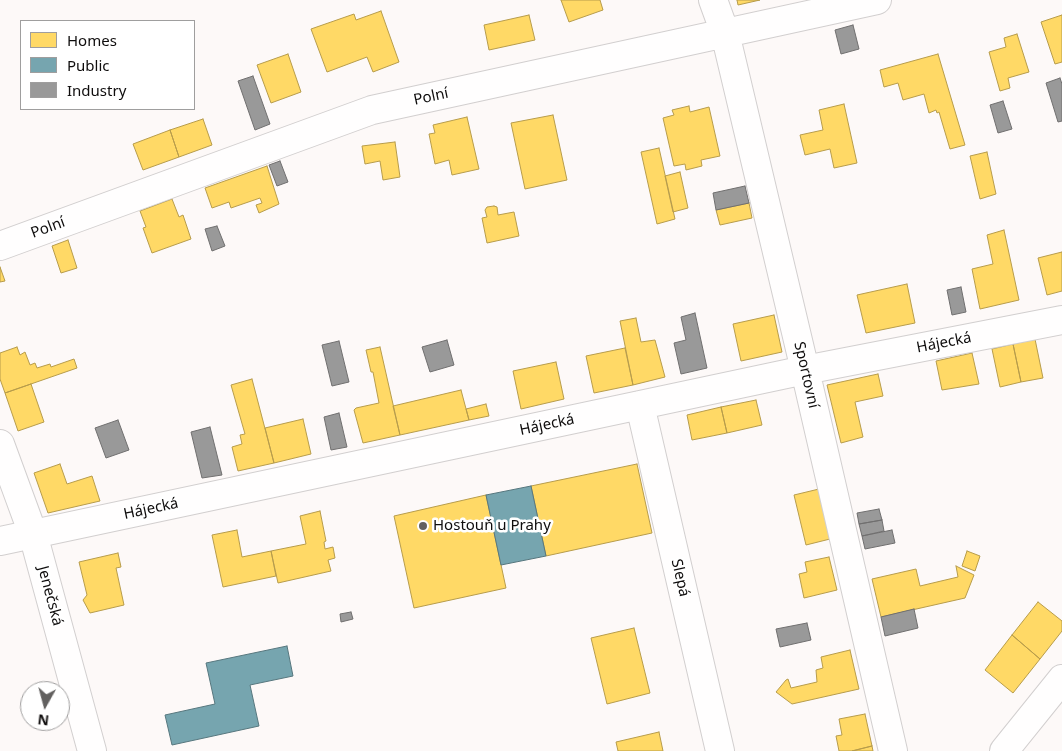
<!DOCTYPE html>
<meta charset="utf-8">
<style>
body{margin:0}
#map{position:relative;width:1062px;height:751px;overflow:hidden;background:#fdf9f8;font-family:"Noto Sans",sans-serif}
canvas{display:block}
.legend{position:absolute;left:20px;top:20px;width:175px;height:90px;box-sizing:border-box;background:#fff;border:1px solid #9f9e9e;margin:0;padding:6px 9px;list-style:none;font-size:15px;color:#0f0d0d}
.legend li{display:flex;align-items:center;gap:10px;height:25px}
.legend b{width:25px;border:1px solid #9f9e9e}
.north{position:absolute;left:20px;top:681px;width:50px;height:50px;box-sizing:border-box;background:#fff;border:1px solid #9f9e9e;border-radius:50%;rotate:187deg;font-size:14px;font-weight:700;line-height:20px;text-align:center;color:#0f0d0d}
.north::after{content:'';display:block;margin:auto;width:18px;height:22px;background:#62605f;clip-path:polygon(50% 0,100% 100%,50% 72%,0 100%)}
</style>
<div id="map">
<canvas width="1062" height="751"></canvas>
<ul class="legend">
<li><b style="height:14px;background:#ffd966"></b>Homes</li>
<li><b style="height:14px;background:#76a5af"></b>Public</li>
<li><b style="height:14px;background:#999"></b>Industry</li>
</ul>
<div class="north">N</div>
</div>
<script>
const ctx = document.querySelector('canvas').getContext('2d');
ctx.lineJoin = 'round';
function fill(path, color) {
  ctx.fillStyle = color;
  ctx.fill(path, 'evenodd');
}
function shape(rows) {
  const path = new Path2D();
  for (const r of rows) {
    path.moveTo(r[0], r[1]);
    for (let i = 2; i < r.length; i += 2) path.lineTo(r[i], r[i + 1]);
  }
  return path;
}
function trace(path, color, width, dash) {
  ctx.strokeStyle = color;
  ctx.lineWidth = width;
  ctx.lineCap = dash ? 'butt' : 'round';
  ctx.setLineDash(dash || []);
  ctx.stroke(path);
}
function label(font, color, halo, rows, align = 'center') {
  ctx.font = font + ' "Noto Sans",sans-serif';
  ctx.lineWidth = 5;
  ctx.setLineDash([]);
  ctx.textBaseline = 'middle';
  ctx.strokeStyle = halo;
  ctx.fillStyle = color;
  for (const [text, x, y, turn = 0] of rows) {
    ctx.save();
    ctx.translate(x, y);
    ctx.rotate((+turn || 0) * Math.PI / 180);
    ctx.textAlign = isNaN(turn) ? turn : align;
    if (halo) ctx.strokeText(text, 0, 0);
    ctx.fillText(text, 0, 0);
    ctx.restore();
  }
}
const homes = shape([
 [561,0,600,0,603,10,569,22,561,0],
 [737,0,760,0,738,5,737,0],
 [381,11,399,62,373,72,367,57,327,72,311,29,354,14,356,20,381,11],
 [529,15,535,40,489,50,484,25,529,15],
 [1062,15,1062,62,1055,64,1041,22,1062,15],
 [1017,34,1029,72,1008,78,1010,88,1000,91,989,52,1006,47,1004,38,1017,34],
 [288,54,301,92,271,103,257,65,288,54],
 [938,54,965,145,950,149,939,112,937,113,936,110,929,113,924,94,903,100,898,83,884,87,880,70,938,54],
 [844,104,857,163,834,168,830,149,805,155,800,135,823,130,819,110,844,104],
 [689,106,690,112,709,107,720,156,701,160,702,166,686,170,685,164,674,166,663,118,674,115,672,110,689,106],
 [553,115,567,180,525,189,511,123,553,115],
 [467,117,479,169,452,175,449,160,435,164,429,134,435,133,433,125,467,117],
 [203,119,212,145,179,157,170,130,203,119],
 [170,130,179,157,143,170,133,144,170,130],
 [395,142,400,177,383,180,380,161,365,164,362,146,395,142],
 [659,148,675,219,657,224,641,152,659,148],
 [987,152,996,194,980,199,970,156,987,152],
 [267,166,279,204,259,213,256,205,262,203,260,198,231,208,229,202,212,208,205,188,267,166],
 [680,172,688,208,673,212,665,176,680,172],
 [172,199,179,217,183,215,191,239,152,253,143,228,146,227,140,211,172,199],
 [749,203,752,218,720,225,716,210,749,203],
 [494,206,497,207,498,215,514,212,519,236,487,243,482,218,487,217,485,210,487,207,494,206],
 [1004,230,1019,300,980,309,972,269,993,264,987,235,1004,230],
 [68,240,77,268,61,273,52,246,68,240],
 [1062,252,1062,291,1047,295,1038,258,1062,252],
 [0,267,5,281,0,282,0,267],
 [907,284,915,323,866,333,857,295,907,284],
 [774,315,782,352,741,361,733,324,774,315],
 [636,318,641,342,655,340,665,377,633,385,620,321,636,318],
 [1035,339,1043,378,1021,382,1013,344,1035,339],
 [1013,344,1021,382,1000,387,992,349,1013,344],
 [17,347,20,355,25,352,30,365,35,363,37,368,50,364,51,367,74,359,77,368,5,393,0,379,0,353,17,347],
 [380,347,400,435,363,443,354,410,356,408,379,403,373,372,371,372,366,350,380,347],
 [625,348,633,385,594,393,586,356,625,348],
 [972,353,979,384,942,390,936,361,972,353],
 [556,362,564,399,521,409,513,371,556,362],
 [878,374,883,396,855,402,863,437,841,443,827,385,878,374],
 [252,379,274,463,238,471,232,447,242,444,240,435,245,434,231,385,252,379],
 [31,384,44,422,18,431,5,393,31,384],
 [461,390,469,420,400,435,393,406,461,390],
 [756,400,762,425,727,433,721,407,756,400],
 [486,404,489,416,469,420,466,409,486,404],
 [721,407,727,433,692,440,687,415,721,407],
 [303,419,311,454,274,463,265,428,303,419],
 [60,464,67,484,92,476,100,501,48,513,34,473,60,464],
 [637,464,652,533,546,556,531,486,637,464],
 [819,489,830,539,806,545,794,495,819,489],
 [486,495,506,588,414,608,394,516,486,495],
 [320,511,326,541,324,542,325,549,333,547,335,558,328,560,331,571,278,583,271,551,306,544,300,516,320,511],
 [237,530,242,557,271,551,276,576,223,587,212,535,237,530],
 [967,551,980,556,975,571,962,566,967,551],
 [118,553,121,567,116,568,124,605,90,613,83,600,87,595,79,562,118,553],
 [829,557,837,590,804,598,799,574,807,572,805,562,829,557],
 [956,566,974,575,965,598,881,617,872,579,916,569,920,586,958,577,956,566],
 [1038,602,1062,621,1062,631,1040,659,1012,635,1038,602],
 [634,628,650,693,607,704,591,638,634,628],
 [1012,635,1040,659,1013,693,985,670,1012,635],
 [850,650,859,689,792,704,776,692,786,680,788,679,791,688,817,682,816,670,823,668,821,657,850,650],
 [865,714,872,746,852,751,839,751,836,736,842,735,839,719,865,714],
 [659,732,663,751,618,751,616,742,659,732],
 [872,746,873,751,852,751,872,746]
]);
fill(homes, '#ffd966');
trace(homes, '#b79c4b', 1);
const public = shape([
 [531,486,546,556,501,565,486,495,531,486],
 [287,646,293,676,250,685,259,726,172,745,165,715,215,704,206,663,287,646]
]);
fill(public, '#76a5af');
trace(public, '#57777e', 1);
const industry = shape([
 [853,25,859,49,841,54,835,30,853,25],
 [253,76,270,124,255,130,238,81,253,76],
 [1060,78,1062,84,1062,121,1058,122,1046,83,1060,78],
 [1003,101,1012,129,998,133,990,105,1003,101],
 [280,161,288,182,277,186,269,165,280,161],
 [745,186,749,203,716,210,713,193,745,186],
 [217,226,225,246,212,251,205,229,217,226],
 [961,287,966,312,952,315,947,290,961,287],
 [695,313,707,368,681,374,674,343,686,340,681,317,695,313],
 [447,340,454,365,430,372,422,347,447,340],
 [339,341,349,382,332,386,322,345,339,341],
 [339,413,347,447,331,450,324,417,339,413],
 [118,420,129,450,106,458,95,428,118,420],
 [210,427,222,475,202,478,191,432,210,427],
 [879,509,882,520,859,524,857,513,879,509],
 [882,520,884,531,862,536,859,524,882,520],
 [892,530,895,543,865,549,862,536,892,530],
 [914,609,918,628,885,636,881,617,914,609],
 [351,612,353,619,341,622,340,614,351,612],
 [807,623,811,640,780,647,776,629,807,623]
]);
fill(industry, '#999');
trace(industry, '#706f6f', 1);
const minor = shape([
 [713,0,725,33,805,370,893,751],
 [0,246,372,110,877,0],
 [640,405,720,751],
 [0,541,805,370,1062,320]
]);
const tertiary = shape([
 [0,444,33,534,92,751],
 [1004,751,1062,679]
]);
trace(minor, '#d2cfcf', 30);
trace(tertiary, '#d2cfcf', 30);
trace(minor, '#fffefe', 28);
trace(tertiary, '#fffefe', 28);
for (const [x, y, r, color] of [
 [423,526,5,"#62605f"]
]) {
  const dot = new Path2D();
  dot.arc(x, y, r, 0, 2 * Math.PI);
  ctx.fillStyle = color;
  ctx.fill(dot);
  trace(dot, '#fff', 2);
}
label('15px', '#0f0d0d', '#fff', [
 ["Polní",431,97,-12],
 ["Polní",48,228,-20],
 ["Hájecká",944,343,-11],
 ["Sportovní",806,375,77],
 ["Hájecká",547,425,-12],
 ["Hájecká",151,509,-12],
 ["Slepá",680,578,77],
 ["Jenečská",50,596,75]
]);
label('15px', '#0f0d0d', '#fff', [
 ["Hostouň u Prahy",433,526]
], 'left');
</script>
